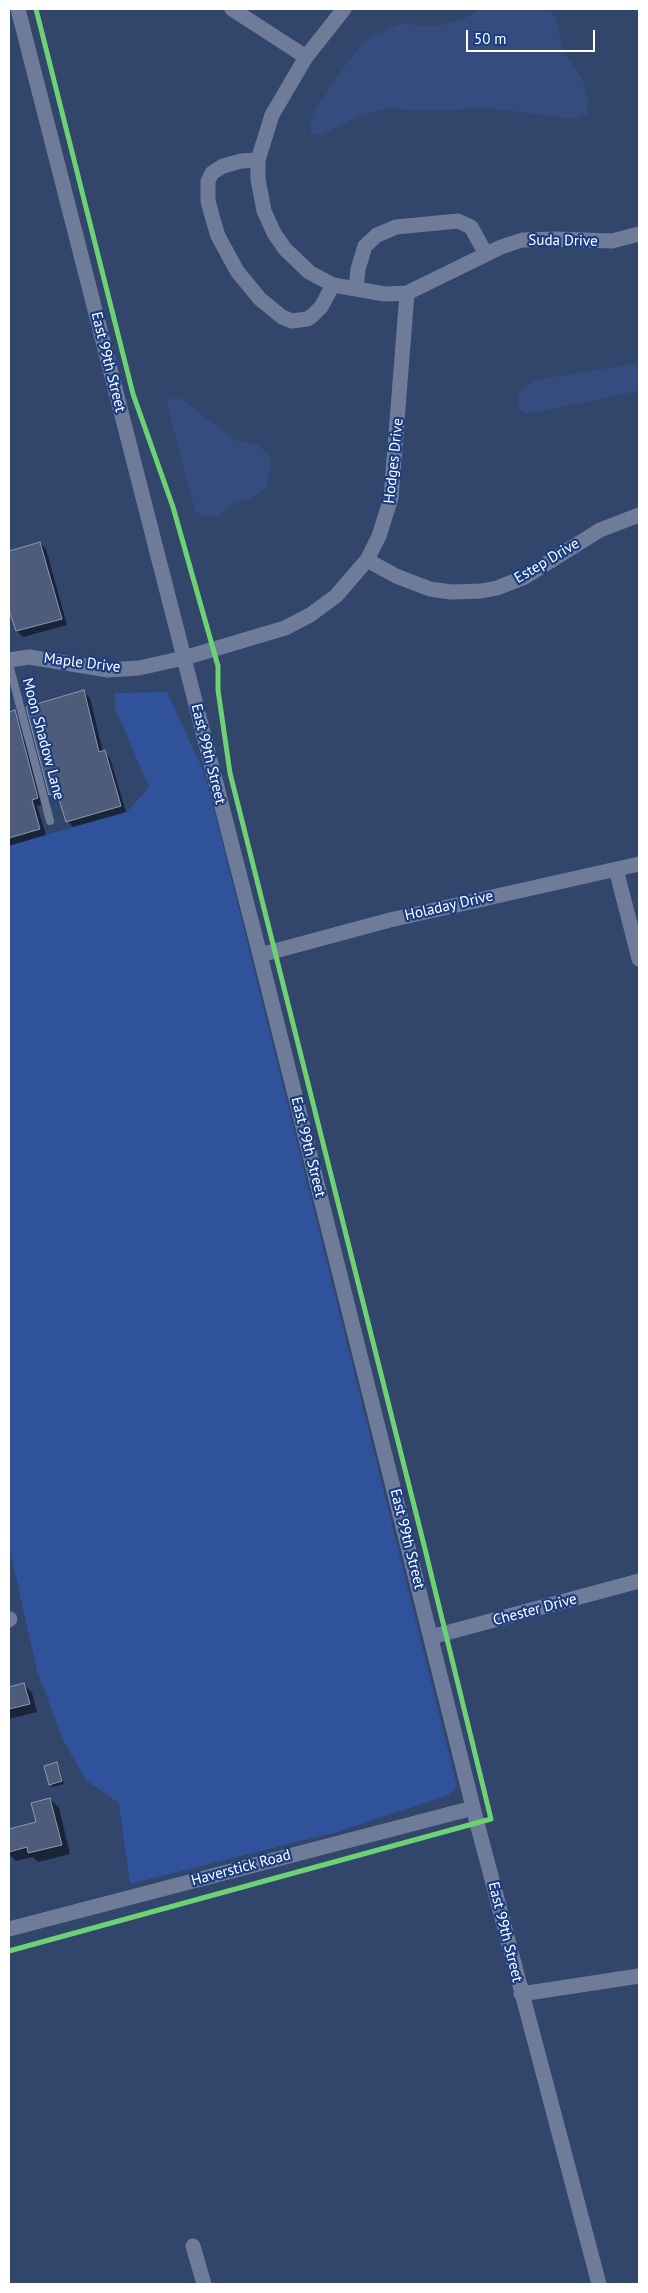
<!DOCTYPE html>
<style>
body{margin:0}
#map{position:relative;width:648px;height:2293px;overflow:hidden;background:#32456b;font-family:"PT Sans",sans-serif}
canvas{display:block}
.frame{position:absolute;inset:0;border:10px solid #fff;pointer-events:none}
.scale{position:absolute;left:466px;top:30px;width:129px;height:22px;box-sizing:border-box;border:2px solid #fff;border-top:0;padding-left:6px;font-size:15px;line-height:18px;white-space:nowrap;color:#fff;-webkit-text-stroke:4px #1b3d82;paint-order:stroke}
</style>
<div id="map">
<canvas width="648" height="2293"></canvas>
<div class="frame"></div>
<div class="scale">50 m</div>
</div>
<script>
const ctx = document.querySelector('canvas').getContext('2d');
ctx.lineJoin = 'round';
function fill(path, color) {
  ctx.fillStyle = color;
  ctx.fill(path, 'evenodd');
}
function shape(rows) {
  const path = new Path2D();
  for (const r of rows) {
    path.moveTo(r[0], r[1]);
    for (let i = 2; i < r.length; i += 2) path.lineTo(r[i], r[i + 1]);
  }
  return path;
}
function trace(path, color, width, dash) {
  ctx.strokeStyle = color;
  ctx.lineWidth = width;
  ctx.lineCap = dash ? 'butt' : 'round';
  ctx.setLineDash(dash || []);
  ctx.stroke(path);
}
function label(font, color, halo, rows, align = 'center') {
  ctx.font = font + ' "PT Sans",sans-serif';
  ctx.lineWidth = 4.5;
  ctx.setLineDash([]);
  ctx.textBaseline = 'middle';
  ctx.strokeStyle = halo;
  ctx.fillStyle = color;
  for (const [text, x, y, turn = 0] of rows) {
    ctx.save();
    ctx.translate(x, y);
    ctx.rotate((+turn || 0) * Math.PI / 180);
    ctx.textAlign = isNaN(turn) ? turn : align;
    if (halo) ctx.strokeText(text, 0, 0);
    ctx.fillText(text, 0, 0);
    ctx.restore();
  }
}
fill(shape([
 [167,692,203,770,216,817,457,1786,449,1795,337,1832,130,1884,119,1803,86,1780,64,1742,37,1671,9,1545,9,845,127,812,149,787,115,708,115,693]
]), '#2f529a');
fill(shape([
 [480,9,549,9,556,20,564,53,582,78,588,101,587,114,576,119,488,108,423,111,390,108,365,114,320,135,311,134,310,120,317,107,349,60,363,43,374,35,403,23,429,27,443,25,465,18],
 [639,363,639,391,532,413,525,413,520,410,518,405,519,393,535,380],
 [171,398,182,399,235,440,259,446,269,455,271,464,267,486,251,499,234,504,218,516,202,517,195,511,167,404]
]), '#344c7e');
fill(shape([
 [40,543,46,549,67,625,23,637,17,631,12,610,9,610,9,552],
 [84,692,90,698,103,752,110,758,126,812,73,827,67,821,61,799,56,800,50,794],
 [12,712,18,719,24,739,28,743,43,804,37,806,46,835,9,846,9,713],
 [24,1684,32,1693,37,1712,9,1719,9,1688],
 [57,1764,59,1766,64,1784,53,1787,50,1784],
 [50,1799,59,1808,70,1854,38,1862,33,1857,16,1861,9,1854,9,1830,37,1823]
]), '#0007');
const building = shape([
 [40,542,62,619,16,631,9,610,9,551,40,542],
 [84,690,99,752,105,750,121,806,66,822,57,793,49,795,26,707,84,690],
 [15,710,38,798,32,800,40,829,9,838,9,712,15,710],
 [24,1683,30,1704,9,1709,9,1687,24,1683],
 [57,1762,62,1781,49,1785,44,1766,57,1762],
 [50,1798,62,1845,28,1853,27,1847,9,1852,9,1829,36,1822,31,1803,50,1798]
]);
fill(building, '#4c5c7a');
trace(building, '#8c98af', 1);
trace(shape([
 [9,664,50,821]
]), '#6e7c99', 8);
trace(shape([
 [18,9,260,955,477,1823,599,2284],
 [232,9,306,57],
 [344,9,306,57,272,115,258,160,258,179,264,211,274,233,285,249,309,272,333,285,385,294,407,293,501,247,522,240,556,239,612,241,639,234],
 [258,160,241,161,223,166,212,173,208,181,208,201,212,216,218,236,237,271,260,299,282,317,292,321,307,319,312,316,321,307,333,285],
 [356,289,358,269,365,246,377,235,396,227,458,221,471,227,486,254],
 [367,560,396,576,430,589,451,592,482,591,497,588,525,577,600,530,639,515],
 [9,660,29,657,108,670,139,668,184,658,285,628,310,615,336,596,367,560,379,536,391,498,407,293],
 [616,869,639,959],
 [260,955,390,920,639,864],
 [9,1620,10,1619],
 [431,1637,639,1581],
 [9,1929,473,1808],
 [521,1994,639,1976],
 [193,2246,204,2284]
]), '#6e7c99', 15);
trace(shape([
 [9,1951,491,1819,424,1545,230,773,218,690,218,666,173,507,133,394,36,9]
]), '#6cd273', 5);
label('15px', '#fff', '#1b3d82', [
 ["Suda Drive",563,241,1],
 ["East 99th Street",108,362,76],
 ["Hodges Drive",394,461,-84],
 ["Estep Drive",547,561,-31],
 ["Maple Drive",82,663,7],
 ["Moon Shadow Lane",43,739,75],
 ["East 99th Street",208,754,76],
 ["Holaday Drive",449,906,-13],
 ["East 99th Street",308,1147,76],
 ["East 99th Street",407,1539,76],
 ["Chester Drive",535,1610,-15],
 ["Haverstick Road",241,1868,-15],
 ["East 99th Street",505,1932,76]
]);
</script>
